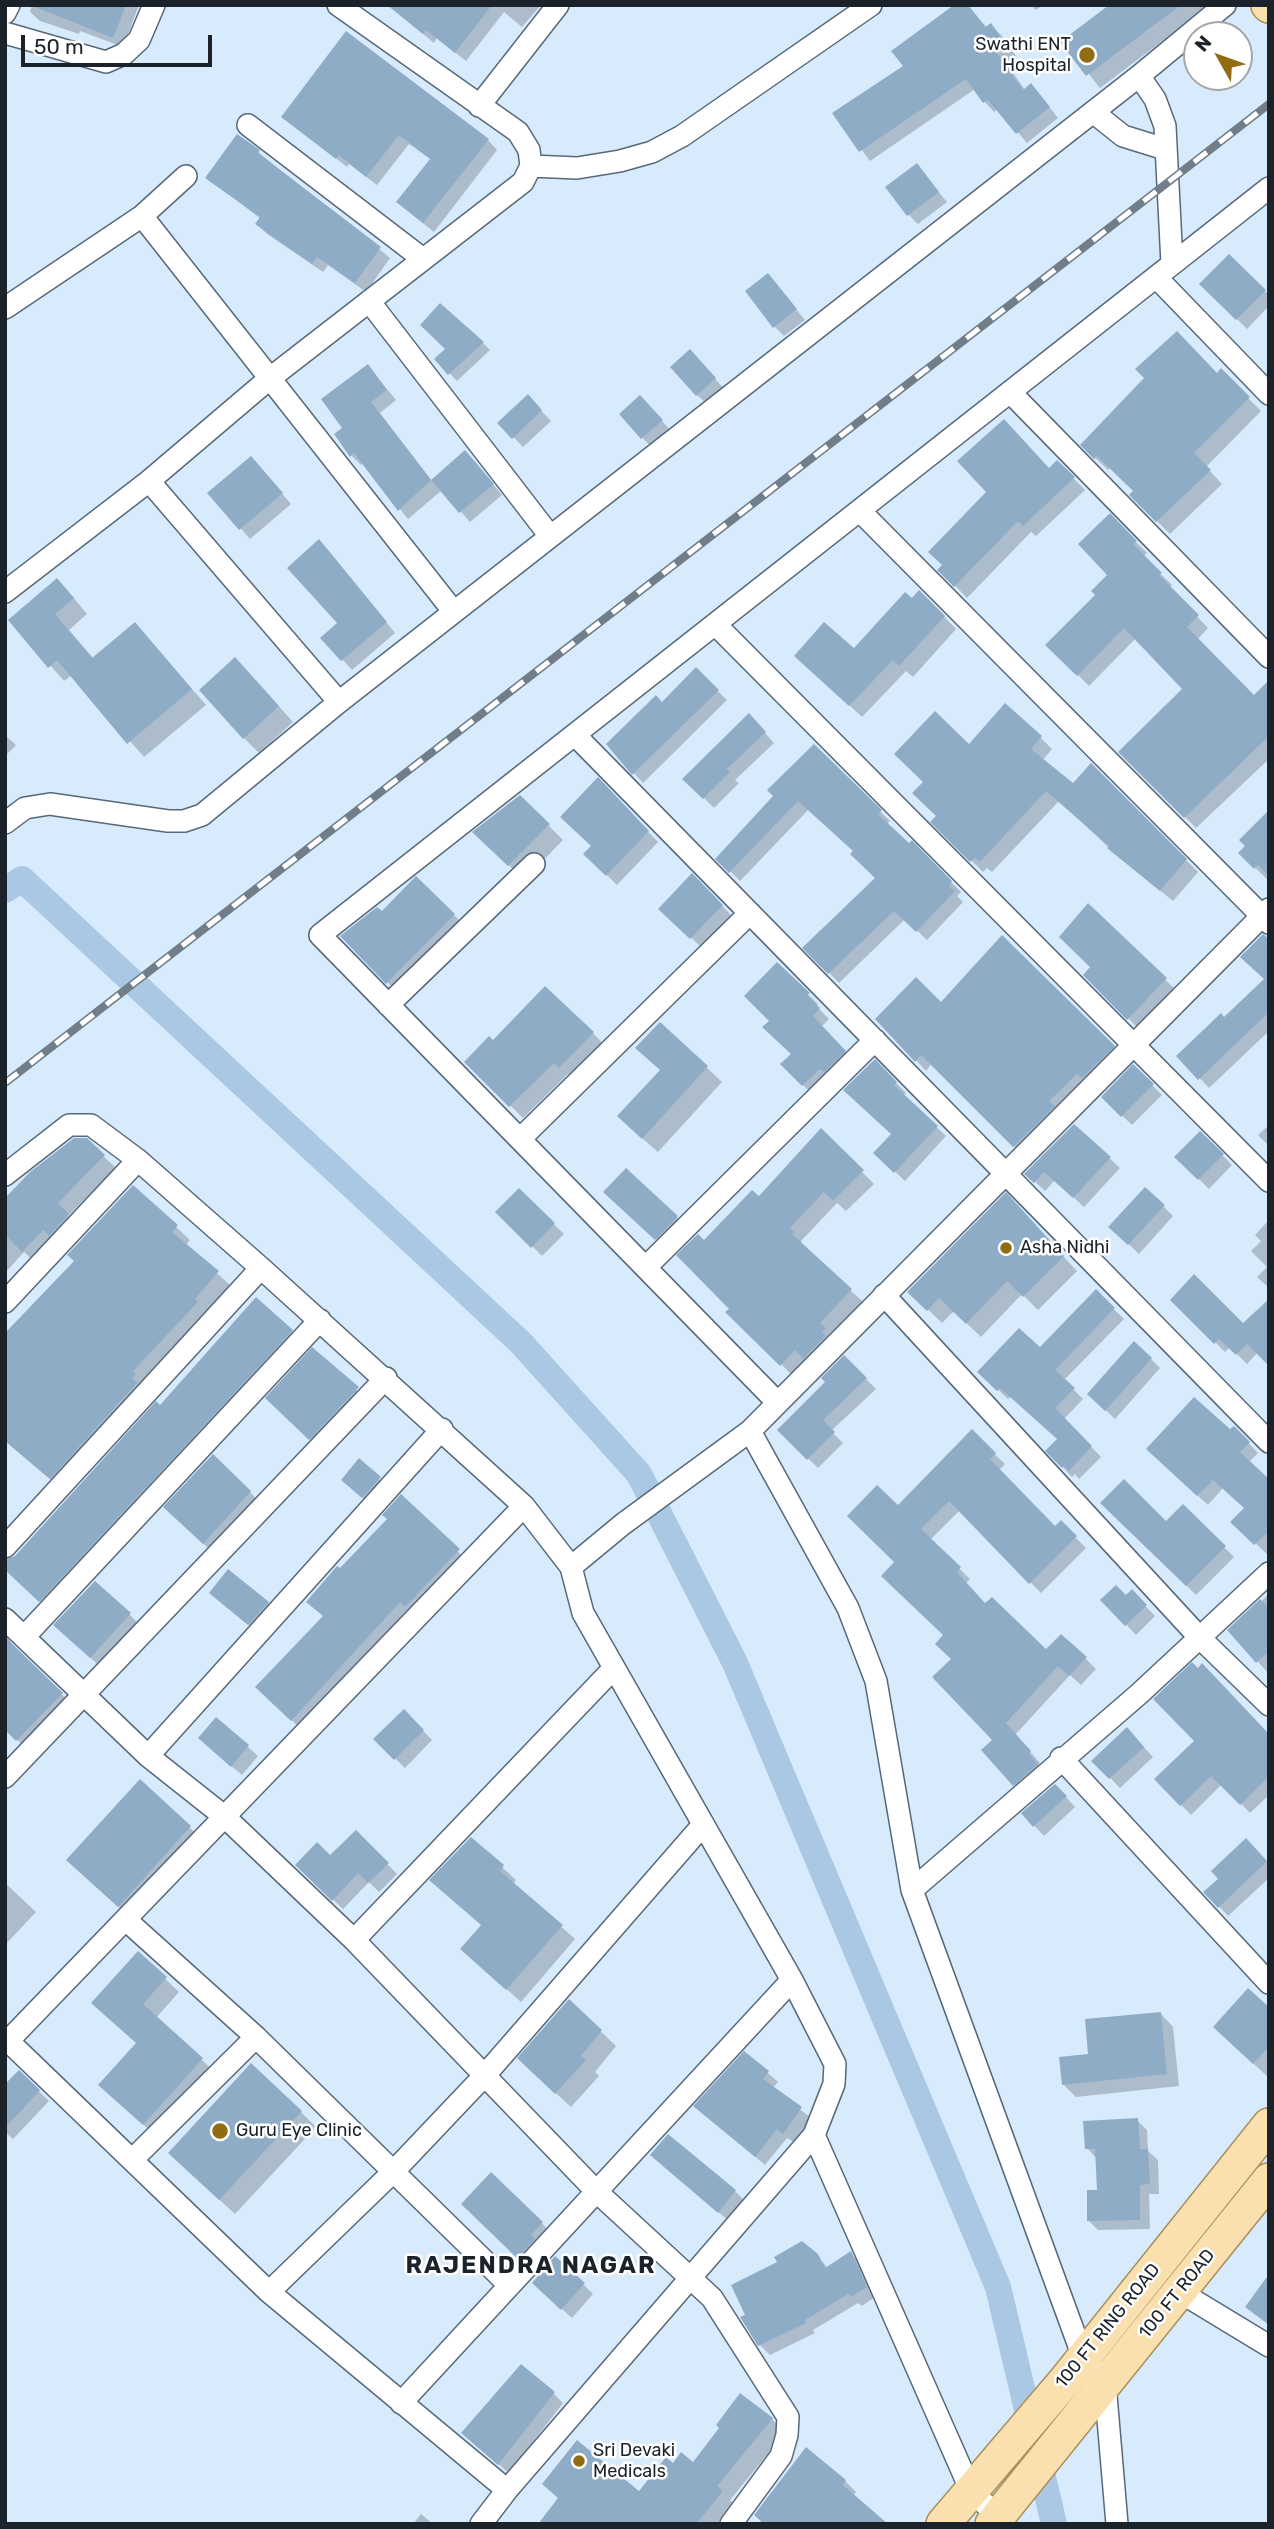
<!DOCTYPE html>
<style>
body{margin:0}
#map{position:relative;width:1274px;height:2529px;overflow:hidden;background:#d7ebfd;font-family:Rubik,sans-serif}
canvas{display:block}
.frame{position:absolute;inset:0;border:7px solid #1b2229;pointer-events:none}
.north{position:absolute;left:1183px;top:21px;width:70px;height:70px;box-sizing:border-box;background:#fff;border:2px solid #a4a7a9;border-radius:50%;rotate:310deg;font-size:19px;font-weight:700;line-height:28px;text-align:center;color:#1b2229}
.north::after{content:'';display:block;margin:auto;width:24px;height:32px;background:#916c12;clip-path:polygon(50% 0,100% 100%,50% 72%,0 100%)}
.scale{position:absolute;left:21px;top:35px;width:191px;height:32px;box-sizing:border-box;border:4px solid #1b2229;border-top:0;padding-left:9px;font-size:21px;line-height:24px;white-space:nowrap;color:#1b2229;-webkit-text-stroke:5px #fff;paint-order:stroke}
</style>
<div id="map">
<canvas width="1274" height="2529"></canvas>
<div class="frame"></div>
<div class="north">N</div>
<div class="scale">50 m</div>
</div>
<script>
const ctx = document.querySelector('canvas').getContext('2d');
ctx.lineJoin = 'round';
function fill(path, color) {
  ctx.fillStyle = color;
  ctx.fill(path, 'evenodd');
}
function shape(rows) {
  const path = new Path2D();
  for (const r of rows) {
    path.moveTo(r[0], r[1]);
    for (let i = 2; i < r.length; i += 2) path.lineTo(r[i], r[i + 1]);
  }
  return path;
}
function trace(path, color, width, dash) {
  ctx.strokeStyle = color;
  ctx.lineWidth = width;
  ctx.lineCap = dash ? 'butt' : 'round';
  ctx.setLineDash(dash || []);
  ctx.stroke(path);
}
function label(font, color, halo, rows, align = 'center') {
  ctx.font = font + ' Rubik,sans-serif';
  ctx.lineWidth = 5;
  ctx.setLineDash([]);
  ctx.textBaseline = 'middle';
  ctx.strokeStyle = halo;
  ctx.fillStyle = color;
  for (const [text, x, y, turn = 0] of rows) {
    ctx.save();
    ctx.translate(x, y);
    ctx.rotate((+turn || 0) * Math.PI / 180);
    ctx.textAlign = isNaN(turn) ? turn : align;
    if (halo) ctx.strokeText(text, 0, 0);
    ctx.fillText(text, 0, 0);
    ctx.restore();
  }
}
fill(shape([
 [32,5,139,5,123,47,80,31,79,34,40,21,30,12],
 [410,5,541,5,522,27,504,12,466,61,437,38,434,43,412,25],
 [968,5,987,28,991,25,1001,35,1016,56,1006,63,1025,90,1040,95,1058,118,1027,143,998,109,994,112,985,102,975,89,870,161,835,114,905,66],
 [1031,5,1043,5,1036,10],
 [1112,5,1202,5,1205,9,1100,88,1063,42],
 [283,117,488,140,497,150,434,232,409,212,432,160,409,144,377,185,349,164,347,167],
 [258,152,390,258,366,292,328,265,323,272,267,234,257,224,261,219,207,178],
 [917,166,947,202,918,224,908,214],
 [1229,256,1269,295,1269,306,1247,329,1202,284],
 [768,275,805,320,784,336,775,327],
 [483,343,490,350,457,381,436,359,447,349],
 [700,361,724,389,707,404,697,395],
 [368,366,396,400,380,413,432,481,475,463,502,495,470,522,442,490,408,519,363,463,361,465,351,455,345,428],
 [1221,371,1261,411,1206,467,1222,484,1170,534,1131,495,1135,491,1111,467,1108,470,1082,445],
 [528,397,551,421,523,447,500,423],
 [650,407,671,431,652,448,621,414],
 [1057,462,1085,490,1036,536,1031,532,967,598,940,570],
 [260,468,291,504,250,539,210,493],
 [1110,516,1147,553,1143,557,1172,585,1169,588,1208,628,1197,640,1254,698,1269,688,1269,759,1196,828,1120,752,1184,689,1136,638,1089,686,1048,645,1097,595,1109,575],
 [329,551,395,633,352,670,323,638,339,623],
 [920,592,956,629,913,677,906,671,862,717,809,668,854,651],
 [72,596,87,614,69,630,94,659,135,624,206,705,144,757,72,675,64,681,11,620],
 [696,670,727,700,643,783,608,744,662,704],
 [250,674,293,722,259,753,244,738],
 [758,725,774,743,735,780,739,783,714,808,685,779],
 [5,735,16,745,5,756],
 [1040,737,1052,749,1043,760,1074,785,1091,765,1198,872,1173,901,1121,859,1059,801,992,872,987,868,983,872,933,822,969,746],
 [814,746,890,821,886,825,909,846,912,843,961,892,957,896,963,902,927,940,905,919,839,983,805,948,878,878,855,851,809,809,740,881,718,859,776,796],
 [598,779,658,842,617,885,586,854,593,846],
 [520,797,563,840,524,880,475,832],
 [1269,811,1269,881,1240,853],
 [692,875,731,915,701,947,661,909],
 [417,878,467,928,401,996,342,936,382,913],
 [1088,906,1175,989,1138,1028,1085,975,1092,967],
 [1002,938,1123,1056,1024,1156,932,1063,926,1071,878,1019,941,1004],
 [1269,942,1269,1031,1209,1088,1179,1056,1224,1020,1266,979],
 [777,964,818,1004,816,1006,829,1019,821,1027,854,1061,813,1095,783,1065,793,1054,771,1021],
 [660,1024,722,1082,658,1152,634,1131,661,1071],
 [593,1033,605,1046,573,1080,568,1074,523,1118,467,1062,494,1043],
 [875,1061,906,1093,903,1096,946,1136,905,1181,876,1153,893,1135],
 [1133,1066,1162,1095,1132,1125,1103,1097],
 [1269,1125,1269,1146,1258,1135],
 [1074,1126,1120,1168,1084,1207,1055,1180,1045,1191,1027,1174],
 [821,1130,874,1184,846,1211,837,1203,801,1241,804,1247,863,1302,793,1376,728,1312,731,1309,704,1242,759,1199],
 [1200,1133,1232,1165,1209,1189,1177,1157],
 [86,1140,116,1168,68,1216,80,1227,35,1262,24,1252,5,1273,5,1200],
 [626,1170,687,1227,666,1248,616,1202],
 [133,1187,190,1240,186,1245,231,1286,64,1491,5,1441,77,1261],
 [519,1190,564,1234,542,1256,498,1212],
 [1163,1206,1173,1216,1139,1254,1120,1236],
 [1019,1209,1077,1271,1038,1310,1022,1294,981,1337,954,1311,942,1323,910,1292],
 [1269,1220,1269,1288,1257,1277,1267,1267,1251,1251,1261,1241,1255,1235],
 [1096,1292,1124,1319,1064,1380,1083,1399,1064,1419,1101,1457,1079,1479,1075,1474,1072,1477,1048,1451,1059,1440,1011,1396,1008,1399,980,1372,1040,1349],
 [1173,1300,1243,1326,1258,1352,1247,1364,1230,1347,1225,1352],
 [292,1331,305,1344,54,1614,5,1568,157,1404,160,1407],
 [313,1350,372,1404,325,1453,282,1413],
 [844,1357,876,1389,831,1431,843,1443,818,1468,779,1430,827,1382],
 [1151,1359,1160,1368,1115,1419,1089,1394],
 [1234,1428,1258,1453,1249,1462,1269,1481,1269,1556,1233,1522,1246,1509,1223,1488,1208,1505,1158,1459],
 [972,1432,1005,1464,999,1470,1055,1529,1061,1523,1086,1548,1041,1593,960,1510,930,1540,970,1579,966,1583,986,1605,1046,1651,1085,1658,1096,1669,1081,1685,1070,1675,1015,1735,1040,1763,1038,1765,1047,1775,1025,1795,1014,1784,953,1659,945,1635,897,1562,898,1507],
 [213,1456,265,1507,219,1558,180,1522],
 [359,1461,389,1488,373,1507,353,1489],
 [401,1497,473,1566,307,1735,258,1687,324,1617,340,1571,389,1520],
 [1103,1503,1166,1523,1183,1506,1234,1557,1196,1595],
 [1132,1592,1155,1616,1136,1635,1103,1600,1126,1597],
 [1269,1594,1269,1670,1267,1672,1230,1630],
 [221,1603,268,1603,277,1613,259,1633],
 [129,1614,144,1629,106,1672,71,1640],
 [5,1633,14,1648,80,1712,36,1758,5,1728],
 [404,1711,432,1740,405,1768,375,1739],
 [217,1719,258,1756,242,1775,210,1748],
 [1269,1738,1269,1795,1250,1813,1222,1784,1191,1815,1156,1779],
 [1137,1740,1153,1757,1120,1788,1094,1761],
 [140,1781,205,1842,134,1921,83,1875],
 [1065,1796,1075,1807,1044,1836,1023,1814],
 [356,1832,397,1874,379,1892,369,1882,343,1909,297,1865,330,1857],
 [472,1839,516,1880,513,1884,575,1939,521,2002,462,1949,482,1926],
 [1246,1840,1269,1864,1269,1878,1228,1916,1206,1892,1220,1879],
 [5,1883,36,1912,5,1945],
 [138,1953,179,1992,156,2018,215,2072,157,2137,114,2098,138,2043],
 [569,2001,616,2046,595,2072,599,2076,571,2107,534,2073],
 [1269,2010,1269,2078,1230,2042],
 [1161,2014,1173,2027,1179,2086,1076,2097,1064,2085,1090,2055],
 [745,2053,778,2082,773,2088,811,2118,794,2142,787,2138,765,2165,695,2106],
 [19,2072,49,2101,13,2139,5,2132,5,2087],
 [301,2112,316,2127,235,2214,185,2168],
 [1137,2120,1147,2130,1148,2151,1158,2160,1159,2194,1149,2194,1150,2229,1098,2230,1088,2220,1099,2192,1096,2158,1087,2148],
 [662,2165,735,2191,745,2201,729,2221],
 [491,2175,557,2238,533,2271,478,2219],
 [851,2254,860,2263,875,2297,862,2306,858,2303,813,2330,815,2333,770,2355,760,2345,748,2316,816,2255,828,2268],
 [584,2285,593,2294,572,2318,544,2293],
 [553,2393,563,2403,509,2473,473,2443],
 [772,2419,785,2433,730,2500,735,2505,720,2524,540,2524,639,2493,674,2465,693,2464],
 [845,2481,856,2492,853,2496,884,2524,756,2524],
 [421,2514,433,2524,413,2524]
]), '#0003');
trace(shape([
 [5,890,22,879,521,1343,639,1474,735,1663,998,2287,1054,2524]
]), '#aac8e4', 26);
fill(shape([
 [30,5,126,5,113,38],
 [387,5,492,5,455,53,426,30,423,34],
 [954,5,968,5,985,27,991,23,1007,46,997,53,1023,90,1031,83,1050,107,1016,134,988,100,983,103,966,79,859,152,832,113,903,66,891,51],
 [1109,5,1181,5,1086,76,1060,42],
 [346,31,489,139,423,223,396,202,430,159,399,135,366,177,339,155,336,159,281,117],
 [237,134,260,150,258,153,381,247,355,283,317,257,312,264,255,224,260,217,205,178],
 [917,163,939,192,907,216,885,187],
 [1229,254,1266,290,1236,320,1199,284],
 [768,273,797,309,773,328,745,291],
 [440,303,484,342,448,375,434,359,445,349,420,325],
 [1177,331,1217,373,1221,368,1250,397,1194,453,1211,470,1156,522,1129,495,1133,491,1097,456,1094,459,1080,445,1144,378,1135,369],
 [690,349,716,378,696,396,670,367],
 [368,364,387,390,371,402,431,480,465,450,494,484,459,513,431,480,398,511,354,453,350,457,334,434,342,428,321,399],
 [528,394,542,410,512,439,497,423],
 [640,395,663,420,641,439,619,414],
 [1004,419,1049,468,1057,460,1075,477,1023,526,1018,521,954,587,937,570,942,565,928,552,986,492,957,461],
 [251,456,283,493,239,530,207,493],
 [1110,513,1137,541,1133,544,1162,573,1159,575,1199,615,1187,627,1254,695,1269,680,1269,736,1184,818,1118,752,1182,689,1124,628,1077,676,1045,645,1095,595,1091,591,1107,575,1078,544],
 [319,539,387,622,341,661,320,638,337,623,287,568],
 [57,578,74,598,55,614,92,658,135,622,192,689,127,744,57,660,48,668,8,620],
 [919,590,945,616,899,666,893,660,849,706,794,656,824,622,854,648,905,592,912,598],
 [235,657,279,706,243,739,199,690],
 [696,667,719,690,632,775,606,744,656,695,662,702],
 [1005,703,1042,736,1031,749,1073,783,1091,763,1187,859,1160,891,1107,848,1109,846,1046,791,980,862,975,858,970,862,930,822,936,816,912,793,923,782,894,754,935,711,969,744],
 [749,713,766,732,727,769,730,772,703,799,682,779],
 [814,744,882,810,878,814,909,843,912,840,952,881,949,886,955,891,916,932,894,911,828,974,802,948,875,878,850,854,853,851,798,801,729,873,715,859,773,796,767,790],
 [598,777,649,831,606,876,583,854,591,846,560,817],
 [520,795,550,824,508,866,472,832],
 [1269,810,1269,876,1258,865,1254,869,1238,853,1245,846,1239,840],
 [692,873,723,905,690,939,658,909],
 [416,876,455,914,386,984,340,936,377,907,382,911],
 [1088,903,1167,978,1127,1020,1083,975,1090,967,1059,937],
 [1263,934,1269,939,1269,1012,1198,1080,1176,1056,1221,1013,1224,1017,1264,979,1240,957],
 [1002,935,1115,1046,1082,1078,1077,1074,1049,1101,1055,1106,1013,1147,921,1055,915,1062,875,1019,916,977,941,1002],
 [777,962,810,993,807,995,820,1008,813,1016,846,1051,824,1072,820,1069,802,1086,780,1064,791,1054,762,1027,769,1021,744,996],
 [545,986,594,1032,559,1068,554,1063,509,1107,464,1062,489,1036,493,1040],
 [660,1022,708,1066,642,1139,617,1116,660,1070,635,1048],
 [875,1059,897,1082,894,1085,938,1126,894,1173,873,1153,891,1134,843,1090],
 [1133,1064,1154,1084,1121,1117,1101,1097],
 [1074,1124,1111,1157,1073,1198,1044,1172,1034,1183,1024,1174],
 [821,1128,864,1170,833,1201,824,1192,790,1228,795,1232,792,1234,852,1289,820,1323,826,1328,822,1332,826,1336,803,1359,795,1350,780,1366,725,1312,729,1309,676,1255,698,1234,704,1240,752,1190,759,1196],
 [1200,1131,1224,1154,1198,1180,1174,1157],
 [74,1138,87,1138,105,1155,58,1203,69,1214,49,1236,43,1230,22,1252,5,1235,5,1198,30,1172],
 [626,1168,678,1216,655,1240,603,1192],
 [133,1185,178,1225,172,1232,219,1271,195,1299,198,1302,133,1371,136,1374,132,1378,137,1383,50,1479,5,1441,5,1333,74,1261,67,1255],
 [1145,1187,1165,1205,1128,1245,1108,1227],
 [519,1188,555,1223,531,1248,495,1212],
 [1006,1192,1064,1256,1023,1297,1007,1281,966,1324,939,1298,927,1311,907,1292],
 [1194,1274,1243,1323,1269,1299,1269,1366,1247,1344,1236,1355,1219,1339,1214,1344,1170,1300],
 [1096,1289,1115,1308,1055,1370,1075,1388,1055,1408,1092,1446,1069,1471,1064,1466,1062,1468,1045,1451,1057,1439,1000,1388,997,1391,977,1372,1019,1328,1040,1347],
 [256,1297,293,1330,39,1602,5,1570,5,1560,15,1556,156,1401,160,1405],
 [1134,1341,1152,1358,1105,1411,1087,1394],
 [312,1347,359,1387,309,1440,265,1398],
 [844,1355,867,1378,823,1420,835,1432,807,1460,777,1430,825,1382,821,1378],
 [1194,1397,1230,1429,1234,1426,1250,1442,1240,1452,1269,1479,1269,1531,1254,1545,1230,1522,1244,1508,1213,1480,1197,1496,1146,1449],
 [972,1429,996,1453,990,1459,1055,1526,1061,1520,1077,1536,1029,1584,949,1501,921,1529,961,1567,957,1572,985,1603,992,1597,1046,1649,1061,1634,1087,1657,1069,1676,1058,1666,1006,1723,1031,1751,1029,1754,1038,1764,1013,1786,981,1750,992,1740,932,1677,951,1659,935,1644,943,1635,881,1576,894,1562,847,1516,877,1485,898,1505],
 [213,1454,251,1491,203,1544,163,1507],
 [359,1458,381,1477,362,1498,341,1480],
 [1124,1479,1166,1521,1183,1504,1226,1546,1186,1586,1100,1503],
 [401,1494,460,1549,405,1607,400,1602,291,1721,255,1687,323,1616,306,1602,337,1566,340,1568,387,1519,382,1515],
 [228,1569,269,1602,248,1625,209,1593],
 [95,1581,131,1613,90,1658,53,1625],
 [1116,1585,1126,1595,1132,1589,1147,1605,1125,1626,1100,1600],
 [1260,1599,1269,1608,1269,1651,1256,1663,1227,1630],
 [5,1637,63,1693,16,1741,5,1730],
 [1192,1662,1198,1668,1202,1663,1269,1734,1269,1776,1240,1805,1211,1776,1180,1806,1154,1779,1194,1741,1153,1699],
 [404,1709,424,1730,394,1760,373,1739],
 [216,1717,249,1745,231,1767,198,1738],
 [1127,1727,1144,1747,1109,1779,1091,1761],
 [140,1779,191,1826,118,1907,66,1860],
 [1055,1784,1067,1796,1033,1827,1021,1813],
 [356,1830,389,1863,368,1883,358,1873,332,1901,295,1865,317,1842,330,1855],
 [471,1837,504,1865,500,1871,563,1925,506,1990,460,1949,481,1925,429,1880],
 [1246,1838,1267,1861,1218,1908,1203,1892,1218,1879,1211,1871],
 [138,1951,167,1977,143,2004,203,2058,143,2125,98,2085,136,2043,91,2003],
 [1248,1988,1269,2007,1269,2047,1253,2064,1213,2027],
 [569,1999,602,2030,581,2056,586,2060,555,2094,517,2058],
 [1161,2012,1167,2074,1062,2085,1059,2057,1088,2054,1085,2019],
 [744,2051,769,2071,763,2079,802,2107,783,2134,777,2129,755,2157,693,2106],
 [251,2063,302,2111,219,2200,168,2153],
 [19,2070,40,2090,5,2128,5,2084],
 [1138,2118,1140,2149,1148,2149,1150,2184,1140,2185,1140,2220,1087,2221,1087,2190,1097,2190,1095,2149,1085,2149,1083,2121],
 [668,2134,736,2190,718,2213,650,2155],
 [491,2172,543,2222,531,2235,535,2239,517,2258,461,2204],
 [802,2241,818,2254,825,2268,851,2251,867,2287,851,2297,848,2294,805,2320,806,2323,758,2346,740,2317,745,2315,731,2285,777,2262,774,2257],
 [555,2256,585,2283,561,2310,532,2283],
 [1269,2274,1269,2325,1245,2307],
 [521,2364,555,2392,498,2465,461,2433],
 [740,2393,773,2418,717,2486,723,2491,696,2524,538,2524,558,2498,542,2484,577,2440,639,2491,666,2457,673,2463,681,2452,693,2462,719,2428,716,2425],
 [806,2447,846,2480,843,2485,888,2524,764,2524,754,2515]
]), '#8facc7');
const street = shape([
 [5,13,9,5],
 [5,33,106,62,124,54,139,40,154,5],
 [1139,76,1155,99,1165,126,1172,264],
 [479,106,558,5],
 [1093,112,1123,136,1165,149],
 [248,125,423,259],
 [531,166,577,168,620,161,652,152,682,136,871,5],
 [142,216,454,612],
 [1156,277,1269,394],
 [369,301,550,536],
 [5,308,142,216,186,176],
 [1010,392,1269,657],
 [149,481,339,702],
 [860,511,1269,923],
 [5,592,149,481,269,379,523,182,531,166,529,150,518,132,338,5],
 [716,625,1269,1181],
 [575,735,1269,1442],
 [5,823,25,808,50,804,168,821,184,821,202,815,339,702,1139,76,1225,5],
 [388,1005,534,864],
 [520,1139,750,913],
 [5,1175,69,1125,91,1125,138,1160,261,1268,524,1506,571,1567,583,1613,792,1980,835,2064,834,2084,814,2135],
 [646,1267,875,1040],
 [884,1295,1200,1638,1269,1705],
 [5,1302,138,1160],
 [777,1402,320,935,1269,188],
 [750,1431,848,1608,876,1681,912,1890],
 [5,1547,261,1268],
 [571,1567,623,1524,750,1431,1269,909],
 [5,1619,148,1756,225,1817,354,1940,596,2191,712,2298,788,2417,787,2435,781,2456,731,2524],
 [24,1637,320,1320],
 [148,1756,442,1429],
 [1061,1758,1269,1983],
 [5,1777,386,1378],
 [126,1920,256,2037,509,2285],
 [354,1940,614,1668],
 [5,2038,269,2292,507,2490,481,2524],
 [8,2041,524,1506],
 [132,2160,256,2037],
 [269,2292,393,2172,485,2075,702,1826],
 [1180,2292,1269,2346],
 [401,2403,792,1980],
 [507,2490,814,2135,971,2491,998,2516],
 [1117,2524,1105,2384,1083,2357,912,1890,1139,1694,1269,1573]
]);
const primary = shape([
 [1268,5,1269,6],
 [943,2524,1064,2382,1269,2125],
 [992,2524,1269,2180]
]);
trace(street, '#576879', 24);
trace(primary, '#a9905c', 36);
trace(street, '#fff', 21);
trace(primary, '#fae0ae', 33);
const rail = shape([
 [5,1083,1269,104]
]);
trace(rail, '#717e8a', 8);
trace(rail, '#fff', 5, [16]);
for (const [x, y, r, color] of [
 [1087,55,9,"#916c12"],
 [1006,1248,7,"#916c12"],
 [220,2131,9,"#916c12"],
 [579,2461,7,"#916c12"]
]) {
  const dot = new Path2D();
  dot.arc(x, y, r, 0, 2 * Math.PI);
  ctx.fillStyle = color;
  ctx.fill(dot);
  trace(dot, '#fff', 2.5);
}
label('18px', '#1b2229', '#fff', [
 ["Swathi ENT",1071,45,"right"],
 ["Hospital",1071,66,"right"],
 ["Asha Nidhi",1020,1248],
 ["Guru Eye Clinic",236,2131],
 ["Sri Devaki",593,2451],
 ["Medicals",593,2472]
], 'left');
label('18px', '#1b2229', '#fff', [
 ["100 FT ROAD",1177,2294,-51],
 ["100 FT RING ROAD",1108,2326,-51]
]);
ctx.letterSpacing = '2px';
label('bold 24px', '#1b2229', '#fff', [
 ["RAJENDRA NAGAR",531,2266]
]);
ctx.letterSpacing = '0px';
</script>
